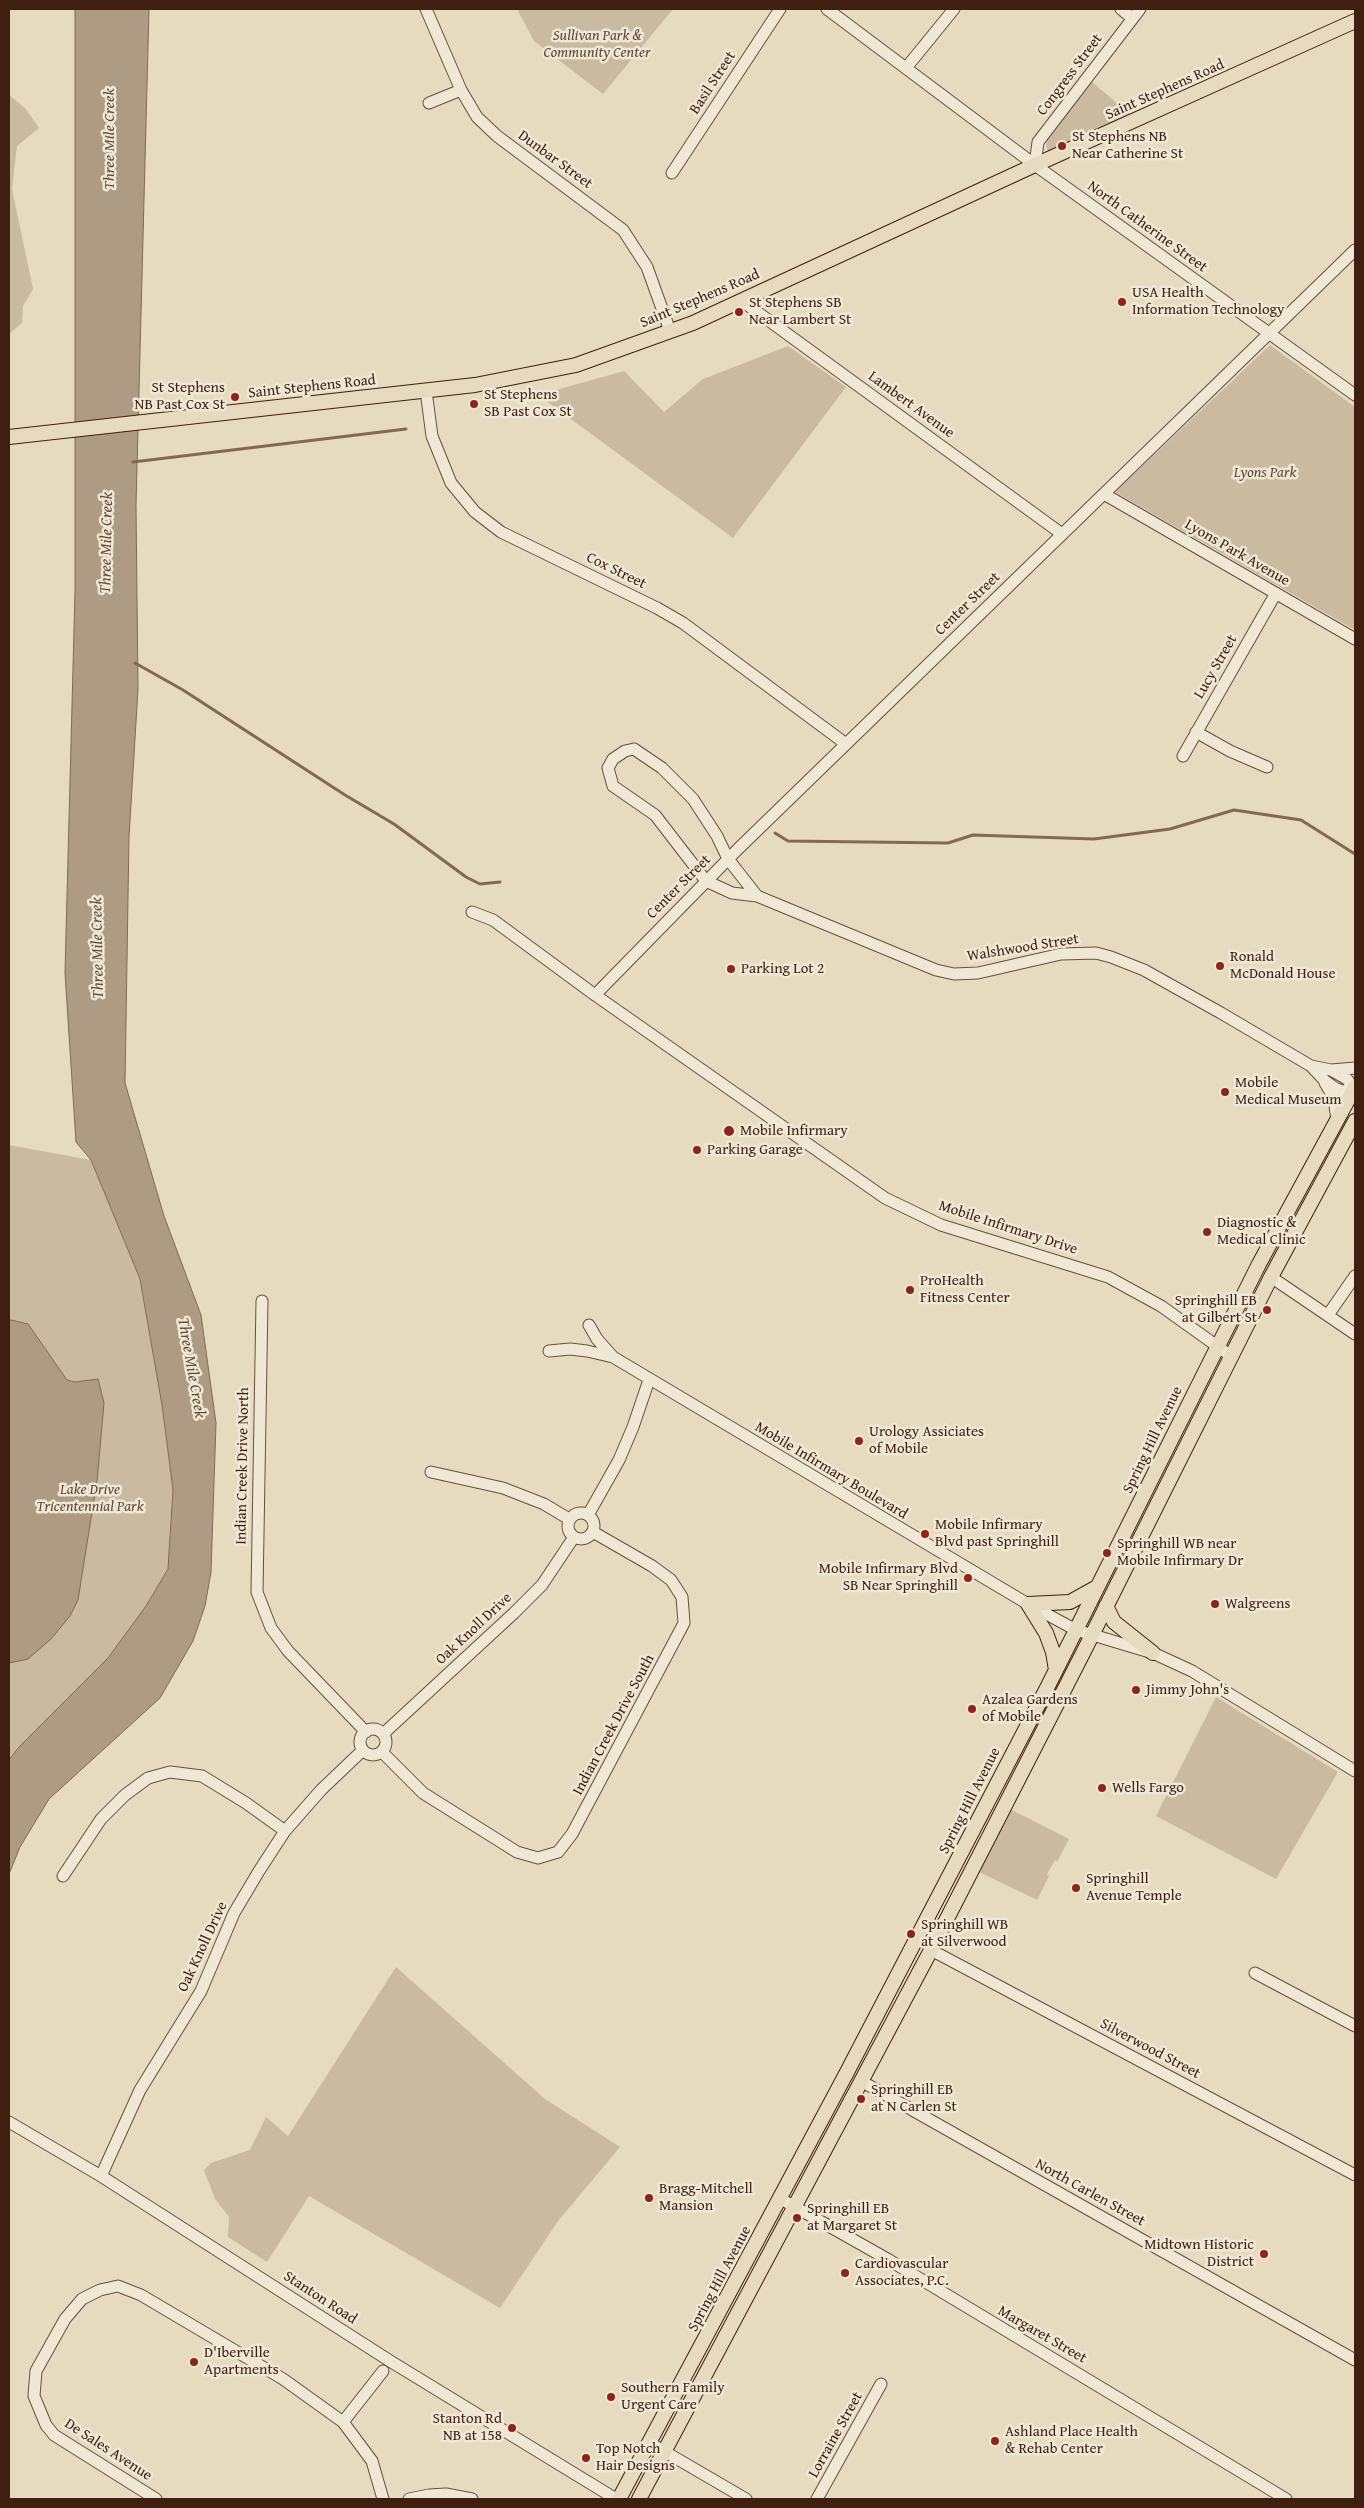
<!DOCTYPE html>
<style>
body{margin:0}
#map{position:relative;width:1364px;height:2508px;overflow:hidden;background:#e6dbbe;font-family:"Gentium Book Plus",serif}
canvas{display:block}
.frame{position:absolute;inset:0;border:10px solid #3f1f10;pointer-events:none}
</style>
<div id="map">
<canvas width="1364" height="2508"></canvas>
<div class="frame"></div>
</div>
<script>
const ctx = document.querySelector('canvas').getContext('2d');
ctx.lineJoin = 'round';
function fill(path, color) {
  ctx.fillStyle = color;
  ctx.fill(path, 'evenodd');
}
function shape(rows) {
  const path = new Path2D();
  for (const r of rows) {
    if (r.length === 3) {
      path.moveTo(r[0] + r[2], r[1]);
      path.arc(r[0], r[1], r[2], 0, 2 * Math.PI);
      continue;
    }
    path.moveTo(r[0], r[1]);
    for (let i = 2; i < r.length; i += 2) path.lineTo(r[i], r[i + 1]);
  }
  return path;
}
function trace(path, color, width, dash) {
  ctx.strokeStyle = color;
  ctx.lineWidth = width;
  ctx.lineCap = dash ? 'butt' : 'round';
  ctx.setLineDash(dash || []);
  ctx.stroke(path);
}
function label(font, color, halo, rows, align = 'center') {
  ctx.font = font + ' "Gentium Book Plus",serif';
  ctx.lineWidth = 5;
  ctx.setLineDash([]);
  ctx.textBaseline = 'middle';
  ctx.strokeStyle = halo;
  ctx.fillStyle = color;
  for (const [text, x, y, turn = 0] of rows) {
    ctx.save();
    ctx.translate(x, y);
    ctx.rotate((+turn || 0) * Math.PI / 180);
    ctx.textAlign = isNaN(turn) ? turn : align;
    if (halo) ctx.strokeText(text, 0, 0);
    ctx.fillText(text, 0, 0);
    ctx.restore();
  }
}
fill(shape([
 [517,9,673,9,603,94,534,41],
 [1091,81,1132,116,1049,153,1046,146,1048,137],
 [9,95,25,108,39,128,17,146,12,189,33,289,23,306,22,323,9,334],
 [1270,345,1355,407,1355,630,1115,492],
 [788,346,846,387,733,538,538,395,624,371,664,412,703,379],
 [9,1145,91,1160,140,1279,162,1405,173,1490,168,1569,146,1606,108,1658,19,1747,9,1760],
 [1216,1697,1338,1772,1276,1879,1156,1816],
 [1010,1809,1069,1839,1057,1862,1055,1860,1047,1874,1049,1876,1037,1900,977,1871],
 [396,1967,545,2099,620,2147,558,2221,500,2308,309,2196,267,2262,228,2237,229,2217,215,2199,204,2170,211,2163,250,2150,266,2117,288,2136]
]), '#cabba0');
const water = shape([
 [75,9,149,9,136,505,138,689,129,837,125,1083,164,1216,201,1315,216,1423,211,1572,205,1606,193,1641,160,1698,49,1799,20,1847,9,1874,9,1760,19,1747,108,1658,146,1606,168,1569,173,1490,162,1405,140,1279,91,1160,76,1142,65,973,75,591,75,9],
 [11,1320,28,1324,67,1380,75,1382,98,1379,104,1403,97,1481,78,1600,70,1616,51,1639,28,1659,9,1663,9,1321,11,1320]
]);
fill(water, '#ad9b83');
trace(water, '#816955', 1);
trace(shape([
 [133,462,406,429],
 [135,663,183,690,345,795,394,824,466,877,480,884,500,882],
 [775,833,788,841,948,843,973,835,1094,839,1170,829,1234,810,1301,820,1355,854]
]), '#816955', 3);
const minor = shape([
 [426,9,461,90,477,117,497,136,623,230,647,267,670,331],
 [827,9,1035,165,1355,395],
 [1121,9,1132,18],
 [906,68,954,9],
 [429,103,461,90],
 [1035,165,1038,142,1140,9],
 [672,173,780,9],
 [742,301,1062,534],
 [426,391,432,436,451,483,475,512,501,532,657,608,683,623,846,744],
 [1104,494,1355,639],
 [1196,732,1230,751,1267,767],
 [634,749,662,768,693,799,717,836,728,859,757,896,732,893,706,881,655,815,613,786,608,768,613,759,625,751,634,749],
 [1183,756,1276,593],
 [757,896,936,970,954,974,978,973,1061,954,1096,953,1111,957,1144,970,1221,1013,1311,1066,1325,1081,1335,1088,1342,1091,1354,1090],
 [472,912,493,920,595,995,885,1198,941,1225,1108,1277,1161,1306,1231,1356],
 [595,995,739,848,1355,250],
 [1311,1066,1331,1070,1347,1079,1355,1091],
 [1331,1070,1355,1068],
 [1325,1083,1334,1098,1337,1120],
 [1271,1277,1355,1334],
 [262,1301,257,1592,271,1628,288,1651,366,1732],
 [1328,1315,1355,1276],
 [589,1325,597,1339,613,1357,1028,1604,1076,1630,1153,1653,1192,1671,1355,1771],
 [549,1351,570,1349,587,1351,613,1357],
 [431,1472,503,1488,544,1504,569,1519],
 [581,1526,13],
 [588,1515,619,1460,633,1427,649,1380],
 [373,1742,13],
 [383,1734,514,1613,542,1585,574,1537],
 [382,1752,423,1793,517,1852,538,1858,558,1852,572,1834,684,1623,682,1597,671,1580,652,1566,593,1532],
 [63,1876,101,1819,125,1795,148,1778,170,1772,202,1776,246,1803,285,1831],
 [931,1950,1355,2175],
 [1255,1973,1355,2026],
 [861,2081,1355,2360],
 [9,2122,101,2176,390,2361,616,2499],
 [101,2176,140,2090,201,1991,234,1913,259,1871,285,1831,321,1790,363,1750],
 [781,2199,889,2260,1286,2499],
 [343,2422,383,2371],
 [650,2443,746,2499],
 [156,2499,54,2435,46,2425,34,2396,36,2371,65,2319,82,2299,100,2290,118,2286,141,2295,283,2379,343,2422,372,2461,383,2499],
 [409,2499,429,2495,446,2494,472,2499],
 [817,2499,881,2384]
]);
const major = shape([
 [9,437,475,385,576,365,693,323,1035,165,1355,21],
 [1028,1604,1070,1602,1097,1587],
 [1028,1604,1046,1633,1053,1652,1056,1670],
 [1106,1606,1114,1622,1153,1653],
 [619,2499,846,2074,1047,1688,1259,1264,1355,1087],
 [639,2499,931,1950,1084,1651,1271,1277,1355,1121]
]);
trace(minor, '#694e3c', 13);
trace(major, '#3f1f10', 16);
trace(minor, '#efe8d5', 11);
trace(major, '#e6dbbe', 14);
for (const [x, y, r, color] of [
 [1062,146,5,"#8f2418"],
 [1122,302,5,"#8f2418"],
 [739,312,5,"#8f2418"],
 [235,397,5,"#8f2418"],
 [474,404,5,"#8f2418"],
 [1220,966,5,"#8f2418"],
 [731,969,5,"#8f2418"],
 [1225,1092,5,"#8f2418"],
 [729,1131,6,"#8f2418"],
 [697,1150,5,"#8f2418"],
 [1207,1232,5,"#8f2418"],
 [910,1290,5,"#8f2418"],
 [1267,1310,5,"#8f2418"],
 [859,1441,5,"#8f2418"],
 [925,1534,5,"#8f2418"],
 [1107,1553,5,"#8f2418"],
 [968,1578,5,"#8f2418"],
 [1215,1604,5,"#8f2418"],
 [1136,1690,5,"#8f2418"],
 [972,1709,5,"#8f2418"],
 [1102,1788,5,"#8f2418"],
 [1076,1888,5,"#8f2418"],
 [911,1934,5,"#8f2418"],
 [861,2099,5,"#8f2418"],
 [649,2198,5,"#8f2418"],
 [797,2218,5,"#8f2418"],
 [1264,2254,5,"#8f2418"],
 [845,2273,5,"#8f2418"],
 [194,2362,5,"#8f2418"],
 [611,2397,5,"#8f2418"],
 [512,2428,5,"#8f2418"],
 [995,2441,5,"#8f2418"],
 [586,2458,5,"#8f2418"]
]) {
  const dot = new Path2D();
  dot.arc(x, y, r, 0, 2 * Math.PI);
  ctx.fillStyle = color;
  ctx.fill(dot);
  trace(dot, '#efe8d5', 2);
}
label('italic 15px', '#624634', '#efe8d5', [
 ["Sullivan Park &",597,36],
 ["Community Center",597,53],
 ["Lyons Park",1265,473],
 ["Lake Drive",90,1490],
 ["Tricentennial Park",90,1507]
]);
label('15px', '#3f1f10', '#efe8d5', [
 ["Congress Street",1070,75,-53],
 ["Basil Street",713,83,-57],
 ["Saint Stephens Road",1165,90,-24],
 ["Dunbar Street",555,160,36],
 ["North Catherine Street",1147,227,36],
 ["Saint Stephens Road",700,299,-23],
 ["Saint Stephens Road",312,387,-6],
 ["Lambert Avenue",911,405,36],
 ["Lyons Park Avenue",1237,553,30],
 ["Cox Street",616,571,26],
 ["Center Street",968,604,-44],
 ["Lucy Street",1216,667,-60],
 ["Center Street",679,887,-45],
 ["Walshwood Street",1023,948,-9],
 ["Mobile Infirmary Drive",1008,1228,18],
 ["Spring Hill Avenue",1153,1440,-64],
 ["Indian Creek Drive North",243,1466,-89],
 ["Mobile Infirmary Boulevard",831,1471,31],
 ["Oak Knoll Drive",474,1629,-43],
 ["Indian Creek Drive South",614,1725,-62],
 ["Spring Hill Avenue",970,1801,-63],
 ["Oak Knoll Drive",203,1947,-65],
 ["Silverwood Street",1150,2049,28],
 ["North Carlen Street",1090,2193,29],
 ["Spring Hill Avenue",720,2279,-62],
 ["Stanton Road",320,2298,33],
 ["Margaret Street",1042,2335,30],
 ["Lorraine Street",836,2435,-61],
 ["De Sales Avenue",108,2450,33]
]);
label('15px', '#3f1f10', '#efe8d5', [
 ["St Stephens NB",1072,137],
 ["Near Catherine St",1072,154],
 ["USA Health",1132,293],
 ["Information Technology",1132,310],
 ["St Stephens SB",749,303],
 ["Near Lambert St",749,320],
 ["St Stephens",225,388,"right"],
 ["NB Past Cox St",225,405,"right"],
 ["St Stephens",484,395],
 ["SB Past Cox St",484,412],
 ["Ronald",1230,957],
 ["McDonald House",1230,974],
 ["Parking Lot 2",741,969],
 ["Mobile",1235,1083],
 ["Medical Museum",1235,1100],
 ["Mobile Infirmary",740,1131],
 ["Parking Garage",707,1150],
 ["Diagnostic &",1217,1223],
 ["Medical Clinic",1217,1240],
 ["ProHealth",920,1281],
 ["Fitness Center",920,1298],
 ["Springhill EB",1257,1301,"right"],
 ["at Gilbert St",1257,1318,"right"],
 ["Urology Assiciates",869,1432],
 ["of Mobile",869,1449],
 ["Mobile Infirmary",935,1525],
 ["Blvd past Springhill",935,1542],
 ["Springhill WB near",1117,1544],
 ["Mobile Infirmary Dr",1117,1561],
 ["Mobile Infirmary Blvd",958,1569,"right"],
 ["SB Near Springhill",958,1586,"right"],
 ["Walgreens",1225,1604],
 ["Jimmy John's",1146,1690],
 ["Azalea Gardens",982,1700],
 ["of Mobile",982,1717],
 ["Wells Fargo",1112,1788],
 ["Springhill",1086,1879],
 ["Avenue Temple",1086,1896],
 ["Springhill WB",921,1925],
 ["at Silverwood",921,1942],
 ["Springhill EB",871,2090],
 ["at N Carlen St",871,2107],
 ["Bragg-Mitchell",659,2189],
 ["Mansion",659,2206],
 ["Springhill EB",807,2209],
 ["at Margaret St",807,2226],
 ["Midtown Historic",1254,2245,"right"],
 ["District",1254,2262,"right"],
 ["Cardiovascular",855,2264],
 ["Associates, P.C.",855,2281],
 ["D'Iberville",204,2353],
 ["Apartments",204,2370],
 ["Southern Family",621,2388],
 ["Urgent Care",621,2405],
 ["Stanton Rd",502,2419,"right"],
 ["NB at 158",502,2436,"right"],
 ["Ashland Place Health",1005,2432],
 ["& Rehab Center",1005,2449],
 ["Top Notch",596,2449],
 ["Hair Designs",596,2466]
], 'left');
label('italic 16px', '#664a38', '#efe8d5', [
 ["Three Mile Creek",110,139,-90],
 ["Three Mile Creek",107,543,-89],
 ["Three Mile Creek",98,948,-91],
 ["Three Mile Creek",191,1368,80]
]);
</script>
